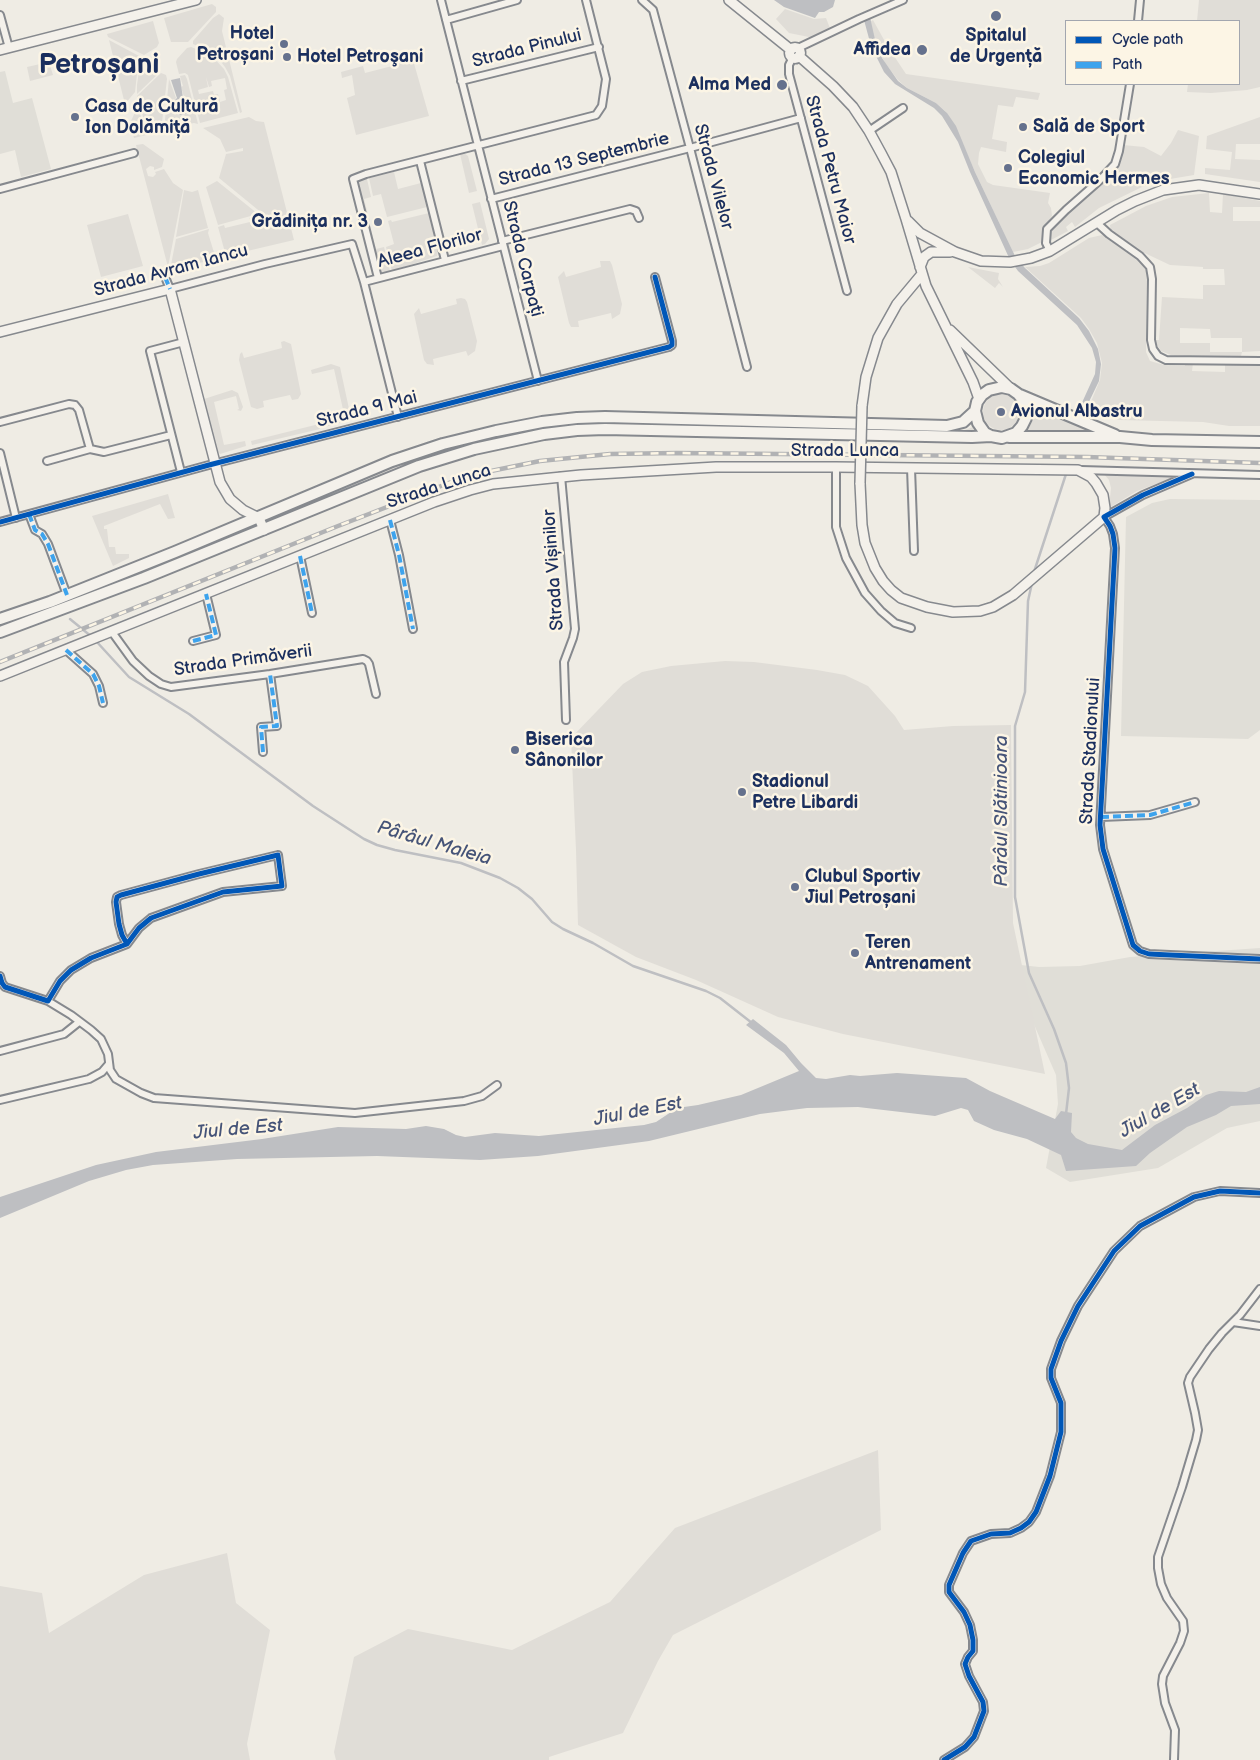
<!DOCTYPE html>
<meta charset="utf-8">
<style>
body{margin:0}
#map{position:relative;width:1260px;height:1760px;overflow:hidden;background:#efece4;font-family:"Balsamiq Sans",sans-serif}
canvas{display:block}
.legend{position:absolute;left:1065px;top:20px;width:175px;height:65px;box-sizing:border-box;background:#fcf5e5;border:1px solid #a2a6af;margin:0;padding:6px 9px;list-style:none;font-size:15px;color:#1b2f5e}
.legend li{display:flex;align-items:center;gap:10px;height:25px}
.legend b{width:25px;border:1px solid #a2a6af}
</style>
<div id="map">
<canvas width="1260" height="1760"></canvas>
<ul class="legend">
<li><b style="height:6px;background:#0057b8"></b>Cycle path</li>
<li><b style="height:6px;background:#3da3ed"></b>Path</li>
</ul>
</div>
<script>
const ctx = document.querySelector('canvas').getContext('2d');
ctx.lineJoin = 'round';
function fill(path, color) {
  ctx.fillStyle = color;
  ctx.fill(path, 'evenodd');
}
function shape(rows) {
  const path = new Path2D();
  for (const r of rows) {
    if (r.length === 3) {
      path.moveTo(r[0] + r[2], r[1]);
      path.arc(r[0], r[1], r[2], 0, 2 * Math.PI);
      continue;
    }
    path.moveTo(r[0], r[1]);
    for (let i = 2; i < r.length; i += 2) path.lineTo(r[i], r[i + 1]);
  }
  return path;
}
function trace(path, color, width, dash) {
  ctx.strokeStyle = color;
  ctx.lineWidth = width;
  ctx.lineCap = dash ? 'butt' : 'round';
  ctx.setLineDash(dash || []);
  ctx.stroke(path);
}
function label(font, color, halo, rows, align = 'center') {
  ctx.font = font + ' "Balsamiq Sans",sans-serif';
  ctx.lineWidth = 5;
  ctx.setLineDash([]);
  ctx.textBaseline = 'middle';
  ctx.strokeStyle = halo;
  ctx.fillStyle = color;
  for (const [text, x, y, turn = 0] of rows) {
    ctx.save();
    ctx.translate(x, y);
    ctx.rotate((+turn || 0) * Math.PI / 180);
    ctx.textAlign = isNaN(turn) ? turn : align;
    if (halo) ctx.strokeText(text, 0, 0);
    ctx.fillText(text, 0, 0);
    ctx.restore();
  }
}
fill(shape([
 [5,71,13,103,32,98,51,169,21,177,15,150,0,154,0,72],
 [1170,499,1260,500,1260,730,1248,739,1121,736,1126,517,1152,503],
 [1260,948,1260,1121,1227,1128,1158,1168,1070,1182,1046,1168,1058,1104,1056,1075,1022,997,1021,965,1039,967,1080,966,1130,957]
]), '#e0ded7');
fill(shape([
 [1199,0,1260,0,1260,87,1247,90,1211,93,1187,92,1188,84,1239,84,1239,21,1197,21],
 [212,4,216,7,216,12,188,42,171,42,164,18],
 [785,9,814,19,826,18,831,31,814,38,789,33,776,19],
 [219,14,224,18,222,31,242,112,240,113,230,76,225,67,218,58,211,52,193,44,193,41,213,18],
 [873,20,888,47,906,74,1040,93,1038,100,1016,97,1013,107,998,105,992,139,1007,142,1006,152,981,147,979,153,978,164,987,182,993,185,1050,193,1048,203,1051,208,1052,216,1043,229,1042,242,1028,249,1013,252,975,172,955,126,945,111,936,103,907,88,898,80,885,63,876,45,870,22],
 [153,21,159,43,157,47,144,55,108,37,107,34],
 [109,40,139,56,135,92,125,104],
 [191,47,210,54,224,69,228,77,238,113,200,123,188,75,185,73,179,74,176,62,177,59,187,48],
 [206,77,209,87,212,86,211,81,225,78,227,89,224,90,226,100,220,102,218,94,214,95,213,91,199,94,198,90,208,87],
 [411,53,429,116,356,135,347,98,355,95,352,75,342,78,341,72,363,66,365,73,396,65,396,58],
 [141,57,159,69,160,72,137,94,137,85],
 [49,62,53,75,30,81,27,67],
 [161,73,166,75,167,79,161,131,148,134,137,96],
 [185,75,187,79,198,124,194,123,164,130,169,79,176,98,171,104,174,113,183,116,190,109,190,103,184,97,181,87,183,86,180,76],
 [138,106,146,135,134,138,130,123],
 [249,117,256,121,264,122,294,240,226,256,218,227,224,225,225,228,250,222,249,218,263,214,219,178,226,154,243,151,243,148,226,152,220,139,203,128],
 [1260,117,1260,144,1236,144,1235,159,1260,160,1260,182,1205,174,1205,168,1230,170,1232,152,1206,149,1207,136],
 [1178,130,1199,136,1194,175,1158,181,1142,187,1099,208,1075,227,1072,222,1066,227,1068,231,1051,240,1050,237,1052,228,1072,207,1112,174,1118,162,1123,145,1144,147,1161,156,1171,143],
 [143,144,164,159,162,167,154,170,154,167,150,166,146,169,148,176,153,177,156,174,155,172,164,169,173,183,183,190,168,267,136,145],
 [464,153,468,156,477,191,469,193,460,154],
 [394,172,398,189,421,183,427,207,387,217,381,194,373,196,369,178],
 [367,179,371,197,364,199,370,222,366,223,356,184,358,181],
 [217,181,258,214,218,225,206,187],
 [184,190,192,192,198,190,208,228,176,237],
 [1209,193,1210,212,1222,213,1223,194,1260,201,1260,207,1233,207,1233,221,1260,221,1260,351,1242,352,1241,356,1171,355,1161,351,1154,340,1159,340,1162,297,1203,299,1203,285,1225,285,1224,269,1203,269,1203,267,1170,265,1134,248,1111,233,1110,225,1146,206,1172,197],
 [1180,328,1210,329,1211,338,1242,338,1242,352,1210,352,1210,343,1180,343],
 [480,202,489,239,485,244,482,245,472,204],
 [429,213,438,252,437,256,392,271,386,247,394,244,388,221,391,220,392,222],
 [128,214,143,266,101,277,87,225],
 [370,225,376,249,384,247,390,271,382,273,379,272,367,226],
 [209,229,208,233,216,259,170,270,176,239],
 [1102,235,1109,238,1121,247,1131,253,1138,259,1146,270,1147,278,1146,352,1150,361,1164,365,1185,366,1185,363,1193,363,1192,371,1225,372,1225,364,1260,364,1260,426,1229,426,1203,422,1120,420,1096,415,1087,411,1100,380,1102,363,1097,343,1089,329,1081,318,1025,267,1040,266,1049,263,1089,238],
 [600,261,610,261,612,265,622,304,620,314,612,319,611,313,578,321,579,327,571,327,569,323,558,277,564,271,566,277,601,267],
 [968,267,999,273,998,279,1003,287,999,283,995,288],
 [461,298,465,299,467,302,477,341,475,351,468,356,466,351,433,359,434,365,427,364,424,360,414,314,419,308,421,314,457,304,456,299],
 [284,341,291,344,301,394,298,399,292,400,290,395,263,401,264,407,257,409,251,407,239,360,240,354,242,352,244,358,282,348,281,342],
 [331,364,340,367,351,418,351,420,325,427,323,420,344,414,334,369,312,374,311,370],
 [232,390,238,393,243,407,241,411,237,410,239,409,236,396,214,402,224,445,245,441,246,446,220,454,216,450,204,399],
 [1001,412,18],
 [1032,404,1096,431,1096,433,1025,434,1033,420],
 [594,422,935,429,965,430,973,427,976,434,623,424,592,424,560,427,513,435,440,453,415,461,284,516,283,513,426,454,517,432,561,424],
 [319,424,320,429,252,445,251,441],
 [1103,473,1167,476,1175,477,1137,491,1109,508,1111,488,1109,480],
 [168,494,175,518,168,519,160,504,104,526,104,529,107,529,109,547,115,547,116,554,129,554,129,558,113,566,92,516],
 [725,661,754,662,817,670,845,675,868,686,895,716,904,730,953,726,1011,725,1013,923,1045,1074,843,1034,778,1017,696,980,636,957,578,925,576,850,571,738,623,684,642,672,671,666],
 [878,1450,881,1530,673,1635,658,1661,623,1733,549,1757,549,1760,336,1760,334,1752,354,1657,408,1629,512,1650,610,1602,675,1528],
 [227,1553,236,1603,270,1630,247,1744,250,1760,0,1760,0,1586,42,1593,49,1633,144,1575]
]), '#e0ddd7');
fill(shape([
 [774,0,835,0,833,7,824,12,819,12,815,18,784,7],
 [870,17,876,44,882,58,898,81,907,88,936,103,947,113,956,126,975,172,1016,258,1025,268,1079,318,1089,331,1098,349,1101,364,1099,381,1085,410,1080,407,1095,374,1096,362,1092,348,1077,325,1018,271,1010,260,970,172,958,142,942,116,934,108,895,84,884,72,871,46,864,20],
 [180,78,183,98,188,101,190,106,186,114,180,115,175,113,172,108,173,102,177,98,171,80],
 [753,1019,786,1045,801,1063,816,1078,826,1079,850,1075,860,1076,897,1073,966,1078,990,1091,1055,1119,1061,1111,1072,1113,1071,1132,1076,1138,1088,1144,1122,1150,1155,1125,1187,1108,1206,1095,1219,1091,1246,1092,1260,1087,1260,1104,1231,1106,1216,1115,1187,1127,1150,1153,1136,1166,1066,1171,1061,1155,1027,1139,994,1130,974,1121,968,1110,961,1108,935,1116,858,1107,807,1108,760,1114,649,1141,538,1156,480,1160,377,1156,237,1159,153,1165,126,1170,89,1181,0,1218,0,1197,96,1165,156,1152,262,1139,338,1127,406,1129,426,1126,444,1129,456,1135,465,1137,495,1133,539,1136,644,1125,656,1122,677,1108,698,1105,741,1095,799,1071,784,1053,746,1025]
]), '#bebfc2');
trace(shape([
 [1034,572,1066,474],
 [1032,583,1028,601,1025,692,1015,726,1015,897,1029,973,1054,1029,1066,1063,1069,1088,1066,1114],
 [70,619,92,637],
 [96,641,129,677,189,714,313,806,364,839,377,845,395,850,461,863,500,878,518,888,532,899,552,922,563,929,593,943,633,966,706,991,720,998,752,1023]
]), '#bebfc2', 2.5);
const street = shape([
 [441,0,538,381],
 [642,0,653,10,690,148,747,367],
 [0,15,9,48],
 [446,20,517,0],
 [1138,21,1140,0],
 [798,48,859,19,903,0],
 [793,57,789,65,789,74,847,291],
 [461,81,599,47],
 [869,131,903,108],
 [420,161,445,260],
 [0,189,134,153],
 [491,199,690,148,801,118],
 [1097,223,1109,234,1140,256,1150,267,1152,279,1151,340,1153,349,1158,356,1166,360,1260,361],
 [502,241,630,209,636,211,639,218],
 [1050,251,1046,243,1047,229,1066,210,1100,180,1115,164,1119,151,1130,84],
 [165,277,170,289,265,264,352,244,364,282,398,417],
 [378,278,353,179,366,174,596,115,602,106,606,79,586,0],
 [364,282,503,246],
 [0,422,69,404,75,405,79,410,90,449],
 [0,453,16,518],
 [47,461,90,449,104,452,171,435],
 [836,467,836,527,846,558,865,593,881,611,895,623,911,628],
 [911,468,914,551],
 [1081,470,1260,475],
 [181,472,150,351,184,342],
 [1192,474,1143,495,1104,517,1110,526,1113,534,1115,548,1100,825,1103,849,1133,945,1140,951,1149,954,1170,955,1260,959],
 [561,476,575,629,573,638,564,662,566,720],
 [29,514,35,530,42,534,48,544,67,595],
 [390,520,399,555,413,629],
 [0,522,209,465,669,347,672,345,672,341,655,277],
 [300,556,312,613],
 [112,632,133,661,149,676,161,684,171,687,270,674,363,659,367,661,369,664,376,694],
 [193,641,216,635,206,594],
 [66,650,93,674,99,686,103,703],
 [263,752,261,727,277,726,270,674],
 [1101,817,1150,815,1195,802],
 [0,976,2,983,5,987,48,1001,60,981,71,970,91,958,127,944,139,928,151,918,223,892,282,886,278,855,199,874,121,895,117,897,116,902,119,924,122,935,127,944],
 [48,1001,71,1015,91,1030,101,1039,108,1054,110,1070,116,1079,141,1093,154,1098,355,1113,464,1101,482,1096,497,1085],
 [0,1051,64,1034,79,1022],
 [0,1100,89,1079,102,1072,108,1065],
 [1233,1322,1260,1326],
 [944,1760,965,1747,974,1737,984,1711,983,1702,969,1676,965,1664,968,1657,973,1651,973,1640,970,1625,964,1612,949,1592,949,1585,963,1553,971,1541,991,1534,1010,1533,1021,1528,1029,1522,1036,1512,1050,1476,1061,1432,1061,1403,1051,1378,1051,1369,1061,1341,1078,1306,1114,1251,1140,1226,1194,1197,1220,1191,1260,1193],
 [1174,1760,1175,1730,1165,1703,1162,1684,1163,1676,1180,1643,1184,1631,1183,1621,1167,1598,1161,1584,1158,1568,1158,1557,1182,1487,1196,1440,1198,1430,1195,1413,1188,1383,1190,1377,1209,1349,1222,1333,1240,1315,1260,1289]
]);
const secondary = shape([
 [729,0,791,50],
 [795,53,5.5],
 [0,50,196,0],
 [799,56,833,86,853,107,869,131,881,153,891,172,906,219,926,286,973,382,979,399],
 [908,221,920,233,955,252,981,261,1010,262,1031,258,1050,251,1117,210,1135,201,1163,190,1199,185,1260,194],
 [920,267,924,257,931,252,950,252],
 [950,330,1011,389],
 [0,332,170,289,220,482,230,499,243,510,259,518,264,530],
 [862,406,866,377,878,338,897,304,922,274],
 [0,676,434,502,470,490,493,484,581,475,716,467,836,467,1078,470,1091,477,1096,483,1103,495,1105,508,1104,517,1013,595,993,607,980,611,953,612,927,607,901,598,891,590,883,581,875,568,865,543,862,525,860,483]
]);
const primary = shape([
 [1020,395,1115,435],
 [1009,437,1120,437,1152,440,1260,442],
 [0,619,50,602,175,552,392,461,443,444,496,431,542,422,577,418,605,417,947,426,963,422,975,411],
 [0,632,144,578,419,466,474,449,544,434,577,430,605,429,972,437,991,436,1002,438,1016,433,1022,426,1026,418,1026,409,1024,401,1018,394,1011,389,1002,387,989,390,982,395,977,402,975,411,978,423,985,433,991,436]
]);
trace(street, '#86898e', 10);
trace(secondary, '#86898e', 12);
trace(primary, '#86898e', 14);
trace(street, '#f4f1eb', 6);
trace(secondary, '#f4f1eb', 9);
trace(primary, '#f4f1eb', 10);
const rail = shape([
 [0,662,338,526,454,481,491,471,540,461,610,454,677,453,1087,457,1260,463]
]);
trace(rail, '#b1b2b4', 4.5);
trace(rail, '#fcf5e5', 2.5, [8]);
const secondaryBridge = shape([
 [860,483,862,406]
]);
trace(secondaryBridge, '#86898e', 12, []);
trace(secondaryBridge, '#f4f1eb', 9);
trace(shape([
 [165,277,170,289],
 [29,514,35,530,42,534,48,544,67,595],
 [390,520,399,555,413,629],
 [300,556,312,613],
 [193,641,216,635,206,594],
 [66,650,93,674,99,686,103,703],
 [263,752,261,727,277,726,270,674],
 [1101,817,1150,815,1195,802]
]), '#3da3ed', 4, [8, 4]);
trace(shape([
 [1192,474,1143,495,1104,517,1110,526,1113,534,1115,548,1100,825,1103,849,1133,945,1140,951,1149,954,1170,955,1260,959],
 [0,522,209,465,669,347,672,345,672,341,655,277],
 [0,976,2,983,5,987,48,1001,60,981,71,970,91,958,127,944,139,928,151,918,223,892,282,886,278,855,199,874,121,895,117,897,116,902,119,924,122,935,127,944],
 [944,1760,965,1747,974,1737,984,1711,983,1702,969,1676,965,1664,968,1657,973,1651,973,1640,970,1625,964,1612,949,1592,949,1585,963,1553,971,1541,991,1534,1010,1533,1021,1528,1029,1522,1036,1512,1050,1476,1061,1432,1061,1403,1051,1378,1051,1369,1061,1341,1078,1306,1114,1251,1140,1226,1194,1197,1220,1191,1260,1193]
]), '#0057b8', 5);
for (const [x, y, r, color] of [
 [996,16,6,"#65718d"],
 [284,44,5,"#65718d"],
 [922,50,6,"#65718d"],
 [287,57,5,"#65718d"],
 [782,85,6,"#65718d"],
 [75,117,5,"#65718d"],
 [1023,127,5,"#65718d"],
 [1008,168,5,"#65718d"],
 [378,222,5,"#65718d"],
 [1001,412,5,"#65718d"],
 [515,750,5,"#65718d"],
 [742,792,5,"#65718d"],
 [795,887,5,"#65718d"],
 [855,953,5,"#65718d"]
]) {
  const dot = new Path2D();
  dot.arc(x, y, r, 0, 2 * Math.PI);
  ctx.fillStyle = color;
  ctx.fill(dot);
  trace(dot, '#fcf5e5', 2);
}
label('bold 18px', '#1b2f5e', '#fcf5e5', [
 ["Hotel",274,34,"right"],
 ["Petroșani",274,55,"right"],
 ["Spitalul",996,36,"center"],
 ["de Urgență",996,57,"center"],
 ["Affidea",911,50,"right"],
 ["Hotel Petroşani",297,57],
 ["Alma Med",771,85,"right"],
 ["Casa de Cultură",85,107],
 ["Ion Dolămiță",85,128],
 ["Sală de Sport",1033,127],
 ["Colegiul",1018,158],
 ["Economic Hermes",1018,179],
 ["Grădinița nr. 3",368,222,"right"],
 ["Avionul Albastru",1011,412],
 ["Biserica",525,740],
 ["Sânonilor",525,761],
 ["Stadionul",752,782],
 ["Petre Libardi",752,803],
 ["Clubul Sportiv",805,877],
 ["Jiul Petroșani",805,898],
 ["Teren",865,943],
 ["Antrenament",865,964]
], 'left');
label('18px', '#1b2f5e', '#fcf5e5', [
 ["Strada Pinului",527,49,-14],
 ["Strada 13 Septembrie",584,160,-14],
 ["Strada Petru Maior",830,170,75],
 ["Strada Vilelor",713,177,75],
 ["Aleea Florilor",430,249,-15],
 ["Strada Carpați",522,259,76],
 ["Strada Avram Iancu",171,271,-15],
 ["Strada 9 Mai",367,410,-14],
 ["Strada Lunca",845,451],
 ["Strada Lunca",439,487,-18],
 ["Strada Vișinilor",554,570,-94],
 ["Strada Primăverii",243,661,-8],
 ["Strada Stadionului",1091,751,-87]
]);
label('italic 19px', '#465478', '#fcf5e5', [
 ["Pârâul Slătinioara",1002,811,-90],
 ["Pârâul Maleia",434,844,16],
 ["Jiul de Est",1160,1111,-30],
 ["Jiul de Est",638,1112,-11],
 ["Jiul de Est",238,1130,-5]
]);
label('bold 28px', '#1b2f5e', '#fcf5e5', [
 ["Petroșani",99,66]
]);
</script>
